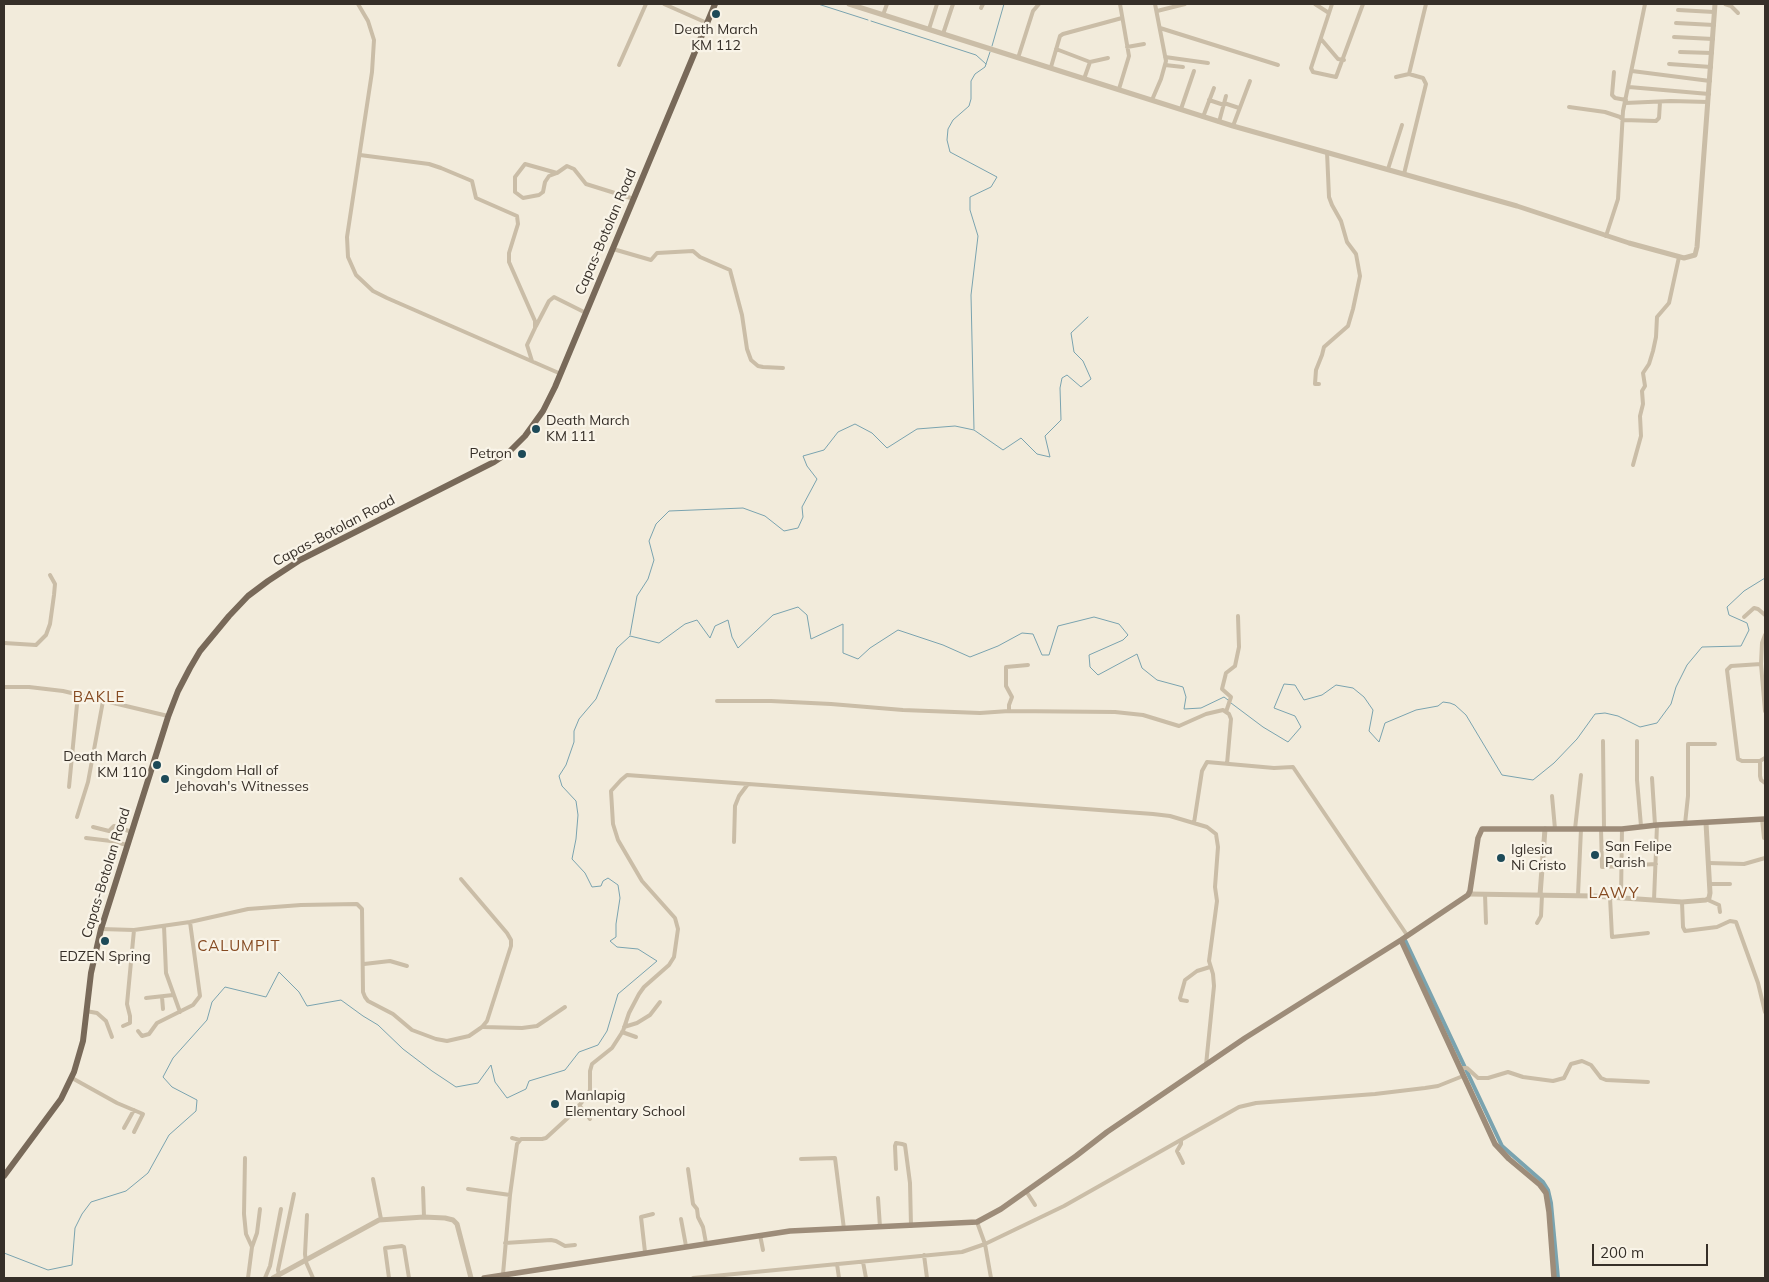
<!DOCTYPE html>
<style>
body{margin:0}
#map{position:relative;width:1769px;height:1282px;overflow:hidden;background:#f2ebdb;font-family:Mulish,sans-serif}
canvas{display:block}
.frame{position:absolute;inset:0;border:5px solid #362f28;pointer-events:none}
.scale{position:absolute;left:1592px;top:1244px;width:116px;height:22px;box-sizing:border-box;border:2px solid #362f28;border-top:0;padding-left:6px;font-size:15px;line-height:18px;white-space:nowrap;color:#362f28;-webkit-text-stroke:4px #f9f4e8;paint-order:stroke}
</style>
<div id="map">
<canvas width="1769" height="1282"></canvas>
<div class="frame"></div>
<div class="scale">200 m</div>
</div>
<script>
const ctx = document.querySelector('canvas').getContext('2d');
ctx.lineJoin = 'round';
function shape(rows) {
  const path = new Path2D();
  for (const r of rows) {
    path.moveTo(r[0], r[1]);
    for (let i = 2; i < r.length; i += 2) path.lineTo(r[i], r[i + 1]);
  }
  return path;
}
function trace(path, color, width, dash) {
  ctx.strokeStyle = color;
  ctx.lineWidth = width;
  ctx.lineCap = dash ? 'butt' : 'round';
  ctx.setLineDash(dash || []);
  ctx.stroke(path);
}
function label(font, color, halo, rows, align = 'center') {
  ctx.font = font + ' Mulish,sans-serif';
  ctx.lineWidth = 4.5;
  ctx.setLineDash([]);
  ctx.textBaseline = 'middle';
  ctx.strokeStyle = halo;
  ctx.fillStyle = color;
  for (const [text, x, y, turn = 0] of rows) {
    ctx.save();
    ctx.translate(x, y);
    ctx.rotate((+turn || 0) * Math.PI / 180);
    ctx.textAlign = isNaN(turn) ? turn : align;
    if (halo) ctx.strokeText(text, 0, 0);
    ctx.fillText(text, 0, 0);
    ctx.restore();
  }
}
trace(shape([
 [818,4,868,20],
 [871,21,976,55,986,64],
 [992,46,1004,4],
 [974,429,971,295,978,236,970,210,970,197,991,187,997,177,950,152,947,140,948,129,953,120,969,106,971,99,971,81,975,74,985,67,990,52],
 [630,635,637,596,648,579,654,560,649,541,656,524,669,511,743,508,765,516,784,531,798,528,803,517,802,507,817,479,807,466,803,456,824,450,838,432,855,424,872,433,887,448,917,429,955,426,974,430,1003,450,1021,438,1037,454,1050,457,1045,436,1061,420,1060,388,1062,378,1067,375,1081,387,1091,379,1083,361,1074,352,1071,333,1088,317],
 [1231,703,1263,727,1288,742,1301,727,1295,716,1274,708,1284,684,1295,685,1304,700,1322,695,1336,685,1353,688,1364,697,1373,710,1369,731,1379,742,1385,723,1416,710,1438,706,1443,702,1450,703,1455,705,1466,715,1502,775,1533,780,1554,763,1577,739,1595,714,1605,713,1618,716,1640,727,1657,723,1671,704,1676,687,1687,665,1702,647,1741,646,1749,630,1747,623,1729,615,1727,607,1744,591,1765,578],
 [4,1253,48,1270,72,1265,75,1228,82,1214,91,1202,126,1191,148,1173,169,1135,196,1111,197,1100,172,1087,163,1077,173,1058,207,1020,212,1002,225,987,266,997,279,972,299,992,307,1006,341,1000,363,1016,378,1025,403,1049,432,1071,456,1087,478,1083,491,1065,495,1082,507,1098,526,1089,529,1081,565,1070,579,1052,598,1045,607,1031,618,994,657,961,638,949,617,947,610,941,616,937,616,924,620,898,618,885,608,878,603,881,601,886,592,887,585,873,572,859,576,839,578,815,576,801,562,786,559,776,566,765,574,742,574,731,579,719,596,699,617,648,630,636,659,643,685,624,697,620,710,638,715,626,728,620,732,637,738,648,773,615,798,607,807,615,811,639,843,624,843,653,858,659,870,648,898,630,943,645,970,657,998,646,1022,633,1033,634,1042,655,1049,655,1058,626,1094,617,1119,624,1128,635,1123,640,1089,655,1090,667,1098,675,1137,654,1142,668,1157,680,1183,687,1186,697,1184,709,1201,708,1224,697,1228,700]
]), '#7aa3af', 1);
trace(shape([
 [1405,940,1502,1146,1543,1182,1548,1190,1551,1203,1558,1278]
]), '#7aa3af', 4);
trace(shape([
 [358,4,368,21,374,40,372,72,347,237,348,257,356,275,373,291,387,298,561,374],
 [664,4,707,23],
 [1315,4,1329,13],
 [1332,4,1311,68,1313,72,1336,77,1363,4],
 [1725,4,1731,6,1738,13],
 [981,8,983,4],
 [1678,10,1714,12],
 [1157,11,1185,4],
 [883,15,887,4],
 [1676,23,1714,25],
 [1160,28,1278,65],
 [929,29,937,4],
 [943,34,953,4],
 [1674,37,1713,39],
 [1321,39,1338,59,1344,60],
 [1127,47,1144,44],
 [1056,49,1090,62],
 [1680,52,1712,53],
 [1165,57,1208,63],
 [1018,58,1033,11,1039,4],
 [1669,64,1711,67],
 [619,65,646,4],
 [1165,65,1183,67],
 [1051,67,1060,36,1063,34,1122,18],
 [1632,71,1710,81],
 [1614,72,1612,95,1615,98,1626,100],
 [1409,74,1426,4],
 [1396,77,1409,74,1423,78,1426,84,1404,174],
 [1084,79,1090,62,1108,58],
 [1629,87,1709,94],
 [1119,89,1129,56,1120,4],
 [1152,100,1161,79,1166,61,1155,4],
 [1209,100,1224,105],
 [1224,103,1239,108],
 [1625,103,1671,101,1708,102],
 [1569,107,1605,112,1620,117,1623,120,1656,121,1659,118,1660,102],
 [1181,109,1194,71],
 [1203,117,1214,88],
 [1219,122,1226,96],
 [1233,126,1250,81],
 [360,155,429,164,441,168,472,181,476,198,517,216,518,224,509,253,509,262,535,321,535,328,527,345,532,361],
 [1388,169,1402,125],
 [557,173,525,164,515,177,515,192,523,198,539,195,543,192,545,182,549,176,557,173,567,166,574,169,586,184,634,199],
 [1606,236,1618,199,1623,111,1645,4],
 [613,249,651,260,657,253,693,251,700,257,730,270,742,315,747,349,751,360,758,366,763,367,783,368],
 [536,326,549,301,554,297,586,313],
 [1319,384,1315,384,1316,370,1322,355,1324,347,1348,326,1353,309,1360,276,1356,254,1347,242,1341,221,1332,205,1329,197,1327,152],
 [1633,465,1641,436,1640,416,1643,404,1642,391,1645,386,1643,373,1649,364,1653,351,1656,337,1657,317,1669,303,1679,257],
 [1744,617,1754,608,1758,609,1765,615],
 [1765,635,1762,643,1761,664,1765,711],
 [4,643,36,645,46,635,50,624,54,595,55,584,50,575],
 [1761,664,1731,666,1727,670,1738,759,1742,761,1760,761,1765,758],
 [4,687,29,687,63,691,168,716],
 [717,701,771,701,831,704,903,710,980,713,1009,711,1115,712,1143,715,1179,726,1206,714,1223,710,1229,714,1231,719,1227,764],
 [1009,711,1009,705,1012,697,1006,686,1006,667,1028,665],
 [1226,712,1231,697,1222,689,1226,673,1235,666,1239,647,1238,616],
 [1603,741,1604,829],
 [1637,741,1637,780,1641,826],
 [1760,761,1760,776,1761,780,1765,783],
 [1652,778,1655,825],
 [69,787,78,694],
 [1552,796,1555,829],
 [77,817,88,782,103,701],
 [1762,819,1764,838],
 [1194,823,1202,771,1207,762,1274,768,1293,767,1407,935],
 [1685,824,1688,796,1688,744,1715,744],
 [93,827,109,831,114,826,132,832],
 [1575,829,1581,775],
 [1601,829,1602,867,1656,864],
 [86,838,111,841,127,845],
 [734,842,735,806,739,796,748,784],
 [1709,863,1744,864,1765,858],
 [1709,884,1730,884],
 [1485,894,1486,923],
 [1578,895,1581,829],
 [1610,897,1612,937,1648,933],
 [1621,898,1622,829],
 [1654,900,1657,825],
 [1708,900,1719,905,1720,912],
 [1682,902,1683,927,1685,931,1717,927,1730,921,1736,922,1758,983,1765,1012],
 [1537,923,1541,916,1542,895],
 [164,926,166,973,180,1012],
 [101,929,134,930,190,922,248,909,301,905,357,904,362,909,363,992,365,997,368,1001,393,1014,412,1030,436,1039,447,1041,469,1036,482,1027,487,1021,511,946,511,940,507,933,461,879],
 [364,964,390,961,407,966],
 [162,997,163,1009],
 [146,998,173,995],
 [1187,1001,1181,1000,1180,998,1185,980,1197,971,1210,967],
 [86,1011,97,1013,106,1021,112,1037],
 [123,1026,130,1023,130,1016,127,1004,134,930],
 [483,1027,522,1028,537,1026,565,1007],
 [624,1027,637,1023,650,1015,660,1002],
 [138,1031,142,1036,149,1034,157,1023,193,1005,200,996,190,922],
 [622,1032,636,1037],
 [1460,1068,1467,1068,1478,1078,1488,1078,1508,1072,1523,1077,1553,1081,1564,1078,1571,1064,1582,1061,1591,1065,1601,1078,1606,1080,1648,1082],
 [72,1078,117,1103,143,1114,134,1132],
 [579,1105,590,1119],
 [124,1128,134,1110],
 [512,1138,520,1140],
 [1181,1140,1181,1144,1177,1151,1183,1163],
 [245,1158,244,1214,246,1234,252,1247,248,1278],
 [801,1159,835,1158,844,1229],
 [688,1169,693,1204,697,1209,698,1217,703,1227,706,1243],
 [896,1169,895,1146,896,1143,902,1144,905,1145,910,1183,911,1226],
 [373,1179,381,1219],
 [423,1188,424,1217],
 [468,1189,510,1195],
 [1026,1191,1035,1205],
 [878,1198,880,1227],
 [307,1215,305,1254,306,1262,313,1278],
 [681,1219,686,1246],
 [760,1235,763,1250],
 [505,1243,551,1240,556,1241,565,1246,575,1245],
 [252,1247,257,1233,260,1209],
 [645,1252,641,1217,653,1214],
 [924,1255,927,1278],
 [863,1262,866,1278],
 [837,1264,839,1278],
 [503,1274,510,1195,517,1144,521,1139,542,1139,546,1138,571,1115,582,1102,590,1090,590,1071,592,1064,612,1048,623,1031,629,1013,639,994,644,987,669,965,674,957,678,929,675,918,642,881,618,840,613,824,611,791,621,780,627,775,1153,814,1170,816,1207,827,1216,834,1218,847,1215,887,1217,901,1209,961,1213,974,1214,986,1206,1065],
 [279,1275,278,1270,294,1194],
 [265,1278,270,1266,281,1209],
 [389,1278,385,1248,402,1246,404,1247,409,1278],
 [693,1278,962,1252,985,1244,977,1222],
 [991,1278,985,1244,1064,1206,1239,1107,1256,1103,1375,1094,1425,1088,1438,1086,1463,1076]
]), '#cabda7', 4);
trace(shape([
 [849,4,1233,126,1517,206,1629,243,1684,258,1695,255,1697,247,1715,4],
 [1469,894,1594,896,1682,902,1706,900,1709,898,1710,893,1706,823],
 [1540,895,1545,829],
 [273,1278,379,1220,424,1217,445,1218,453,1220,457,1224,471,1278]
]), '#cabda7', 5);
trace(shape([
 [1401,940,1495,1144,1509,1159,1540,1185,1546,1193,1549,1212,1554,1278],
 [484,1278,790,1231,977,1222,1001,1209,1076,1156,1107,1132,1245,1038,1401,940,1468,895,1470,891,1478,838,1482,829,1622,829,1657,825,1765,819]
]), '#9d8c79', 5.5);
trace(shape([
 [4,1176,61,1099,74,1072,83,1041,91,973,101,929,168,717,178,691,190,668,200,651,229,616,248,596,268,581,300,560,494,462,509,452,525,436,543,411,555,387,715,4]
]), '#786959', 6);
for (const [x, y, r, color] of [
 [716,14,5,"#1d4a58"],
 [536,429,5,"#1d4a58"],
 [522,454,5,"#1d4a58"],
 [157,765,5,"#1d4a58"],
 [165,779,5,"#1d4a58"],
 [1595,855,5,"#1d4a58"],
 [1501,858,5,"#1d4a58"],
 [105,941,5,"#1d4a58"],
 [555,1104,5,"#1d4a58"]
]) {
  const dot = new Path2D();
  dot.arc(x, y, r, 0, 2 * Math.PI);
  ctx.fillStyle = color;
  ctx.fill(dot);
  trace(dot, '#f9f4e8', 2);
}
label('14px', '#362f28', '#f9f4e8', [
 ["Death March",716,30,"center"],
 ["KM 112",716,46,"center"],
 ["Death March",546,421],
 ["KM 111",546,437],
 ["Petron",512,454,"right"],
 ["Death March",147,757,"right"],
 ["KM 110",147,773,"right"],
 ["Kingdom Hall of",175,771],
 ["Jehovah's Witnesses",175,787],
 ["San Felipe",1605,847],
 ["Parish",1605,863],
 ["Iglesia",1511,850],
 ["Ni Cristo",1511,866],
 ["EDZEN Spring",105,957,"center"],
 ["Manlapig",565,1096],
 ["Elementary School",565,1112]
], 'left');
label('14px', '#362f28', '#f9f4e8', [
 ["Capas-Botolan Road",606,232,-67],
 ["Capas-Botolan Road",334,531,-28],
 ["Capas-Botolan Road",106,873,-73]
]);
ctx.letterSpacing = '1px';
label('15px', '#854a21', '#f9f4e8', [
 ["BAKLE",99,697],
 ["CALUMPIT",239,946]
]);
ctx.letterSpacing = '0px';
ctx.letterSpacing = '1px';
label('16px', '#854a21', '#f9f4e8', [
 ["LAWY",1614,893]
]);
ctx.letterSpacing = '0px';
</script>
